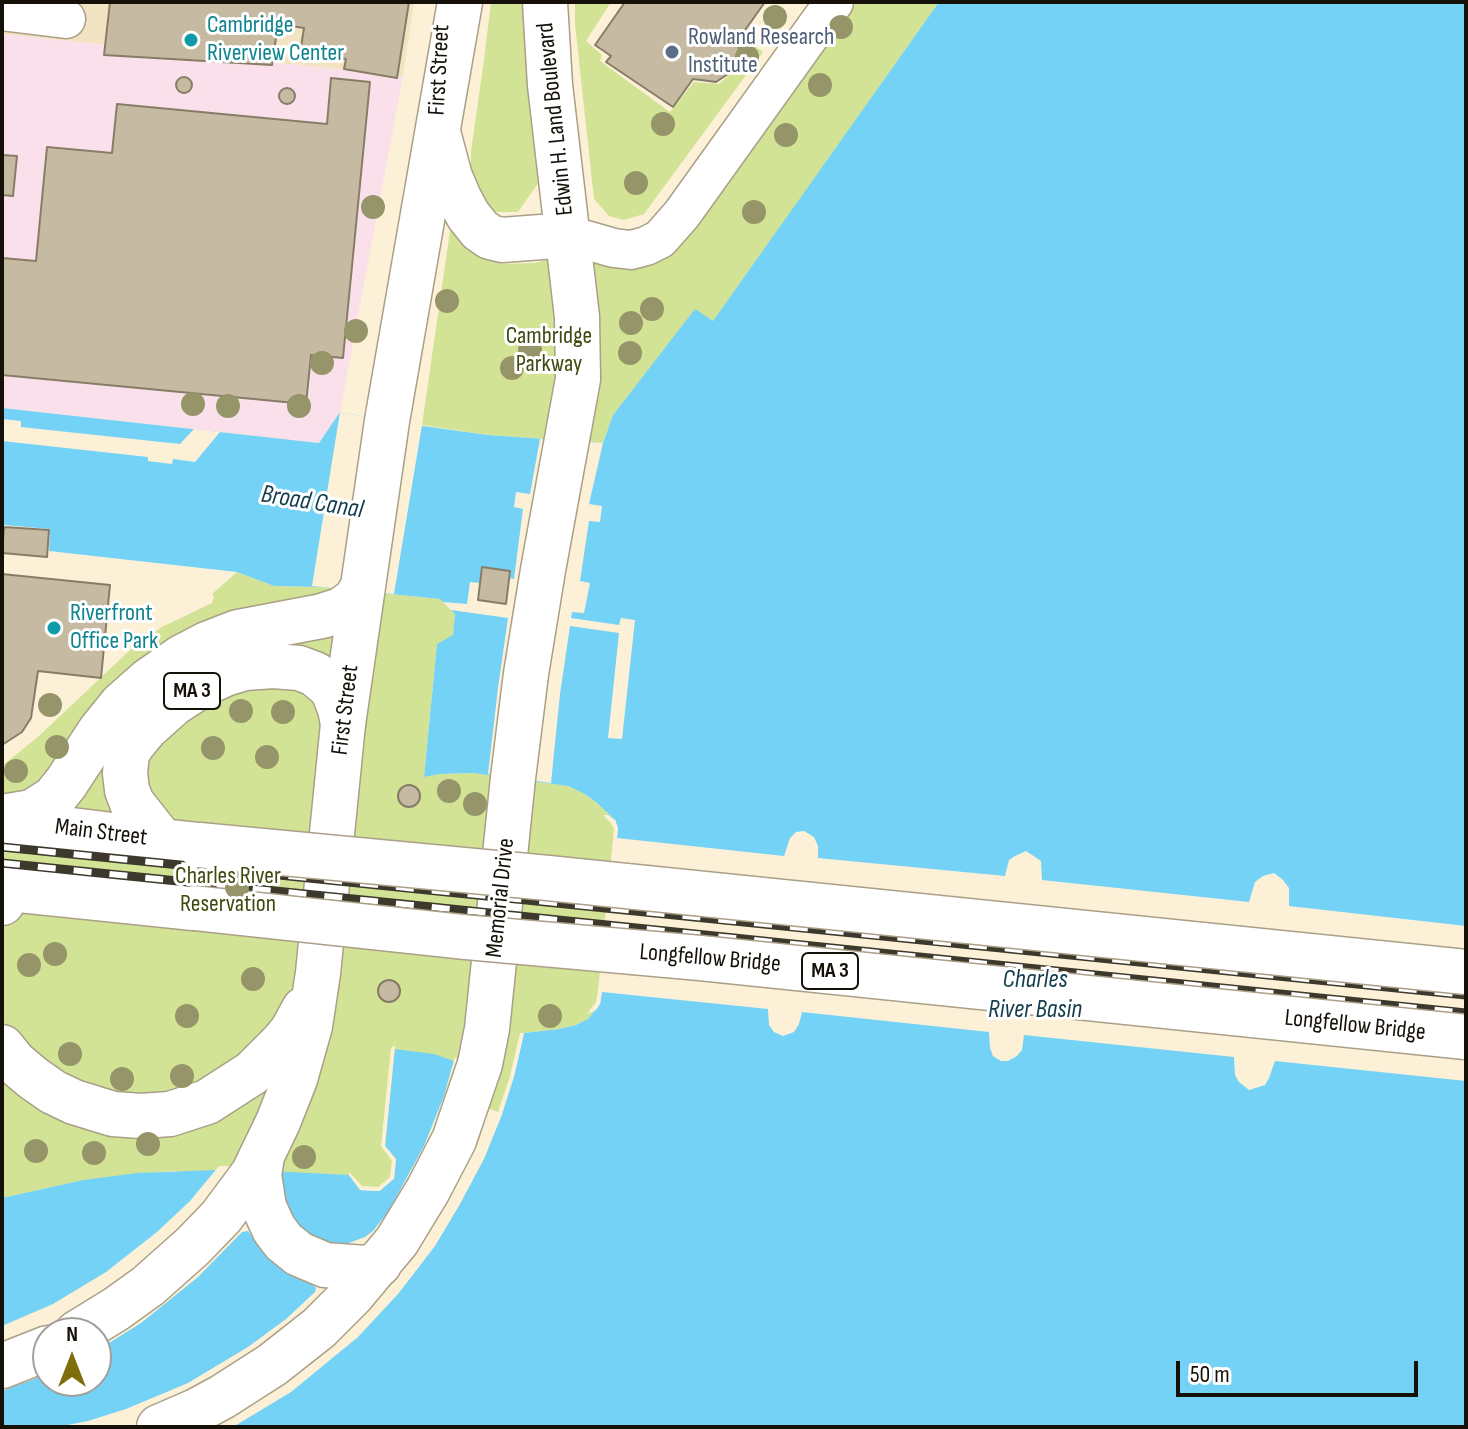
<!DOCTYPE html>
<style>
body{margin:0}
#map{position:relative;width:1468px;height:1429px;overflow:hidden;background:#fcf1d7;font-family:"Sofia Sans Condensed",sans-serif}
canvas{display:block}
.frame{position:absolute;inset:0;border:4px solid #151108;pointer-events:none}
.north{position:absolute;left:32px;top:1317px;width:80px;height:80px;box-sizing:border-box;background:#fff;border:2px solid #a1a09c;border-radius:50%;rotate:0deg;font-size:22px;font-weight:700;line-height:32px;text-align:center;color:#151108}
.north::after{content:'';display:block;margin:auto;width:28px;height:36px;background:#806e0b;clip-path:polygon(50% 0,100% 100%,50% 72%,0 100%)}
.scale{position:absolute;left:1176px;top:1361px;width:242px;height:36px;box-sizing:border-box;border:4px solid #151108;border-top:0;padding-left:10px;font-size:24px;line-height:28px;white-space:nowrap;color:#151108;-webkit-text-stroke:6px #fff;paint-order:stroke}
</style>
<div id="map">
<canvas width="1468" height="1429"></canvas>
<div class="frame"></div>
<div class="north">N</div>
<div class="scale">50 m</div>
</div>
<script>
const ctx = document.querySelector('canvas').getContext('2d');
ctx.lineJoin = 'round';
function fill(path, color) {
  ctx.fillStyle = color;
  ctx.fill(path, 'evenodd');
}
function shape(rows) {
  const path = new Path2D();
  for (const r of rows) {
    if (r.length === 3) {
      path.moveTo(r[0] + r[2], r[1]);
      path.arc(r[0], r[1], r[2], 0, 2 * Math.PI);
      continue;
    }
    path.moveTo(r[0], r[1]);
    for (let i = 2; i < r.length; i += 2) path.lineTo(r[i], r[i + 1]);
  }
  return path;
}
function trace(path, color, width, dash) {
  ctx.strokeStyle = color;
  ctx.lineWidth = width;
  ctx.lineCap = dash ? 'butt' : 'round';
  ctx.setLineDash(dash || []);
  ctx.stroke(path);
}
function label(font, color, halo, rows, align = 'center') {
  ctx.font = font + ' "Sofia Sans Condensed",sans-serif';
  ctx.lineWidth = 6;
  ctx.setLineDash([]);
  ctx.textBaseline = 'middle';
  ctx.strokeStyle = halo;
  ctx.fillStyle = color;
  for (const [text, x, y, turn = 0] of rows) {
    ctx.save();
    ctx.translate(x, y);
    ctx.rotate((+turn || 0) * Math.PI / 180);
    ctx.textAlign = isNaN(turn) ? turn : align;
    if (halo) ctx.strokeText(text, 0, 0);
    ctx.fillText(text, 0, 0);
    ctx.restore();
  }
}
fill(shape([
 [2,2,414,2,403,76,2,34]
]), '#f2e3c3');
fill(shape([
 [2,34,403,76,340,412,319,443,2,408]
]), '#f9e0ea');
fill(shape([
 [491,2,526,2,543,169,539,182,518,212,493,212,471,187,471,151,484,60],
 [575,2,611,2,586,41,602,55,600,61,670,112,694,82,719,84,739,66,741,50,740,42,743,38,763,52,644,214,624,220,609,216,594,199,575,24],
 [848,2,939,2,713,322,695,310,613,415,603,443,488,435,422,425,451,224,477,253,490,260,503,264,535,263,549,259,593,257,631,266],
 [237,572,274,586,320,587,440,599,455,614,453,636,437,644,424,777,440,774,473,773,568,786,583,793,596,802,615,820,600,1004,588,1019,576,1025,559,1029,524,1033,501,1117,396,1159,394,1179,379,1191,172,1171,83,1180,2,1198,2,766,39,736,130,650,162,627,212,603,214,597,212,594]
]), '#d2e395');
fill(shape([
 [939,2,1466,2,1466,1427,2,1427,2,1198,83,1180,138,1173,216,1170,249,1170,349,1175,360,1190,380,1191,394,1178,396,1159,385,1146,395,1049,434,1054,454,1061,444,1096,501,1117,514,1077,524,1033,559,1029,576,1025,588,1019,600,1004,618,828,615,820,596,802,583,793,568,786,473,773,440,774,424,777,437,644,453,635,455,614,440,599,320,587,274,586,237,572,49,551,50,529,4,525,2,539,2,408,319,443,340,412,387,421,488,435,603,443,613,415,695,309,713,321],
 [48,1333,96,1333,96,1381,48,1381]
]), '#74d2f7');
fill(shape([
 [340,412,387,421,422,425,394,594,312,586],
 [2,419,21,421,21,427,180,444,194,429,220,432,195,462,173,459,172,464,148,461,148,457,2,441],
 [540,439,603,443,589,504,602,506,600,522,589,521,580,581,590,583,584,613,572,612,571,618,619,625,621,618,635,620,622,739,608,738,619,633,570,626,560,694,551,783,488,774,498,688,508,618,451,610,443,602,467,604,470,582,480,583,482,567,510,571,509,578,514,579,523,509,514,507,516,492,530,494],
 [603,815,607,815,615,820,618,828,617,838,784,856,790,838,796,832,804,831,814,837,818,846,818,858,1005,876,1009,860,1015,856,1026,851,1041,861,1042,880,1249,902,1255,882,1263,876,1274,873,1283,880,1289,888,1289,906,1466,926,1466,1081,1275,1061,1269,1078,1265,1085,1249,1090,1239,1082,1235,1075,1234,1057,1024,1035,1022,1050,1017,1056,1008,1061,1001,1061,993,1056,990,1048,989,1032,802,1012,799,1024,794,1032,783,1036,774,1032,769,1025,768,1009,602,992,600,1004,596,1010,587,1014,596,1002,598,991,614,829,611,823],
 [520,1033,524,1033,518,1059,501,1117,484,1159,460,1204,435,1246,398,1294,358,1337,291,1392,233,1427,57,1427,88,1421,126,1409,188,1383,248,1347,286,1319,315,1292,316,1288,310,1282,285,1271,269,1259,248,1231,242,1232,198,1277,141,1323,96,1351,96,1333,48,1333,48,1374,2,1391,2,1326,53,1304,106,1272,157,1232,190,1201,219,1166,284,1167,280,1183,286,1217,318,1242,346,1244,365,1237,373,1231,388,1212,424,1146,444,1096,455,1057,458,1061,449,1094,498,1112,510,1076],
 [395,1045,385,1146,396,1159,394,1179,379,1191,360,1190,349,1175,349,1172,362,1186,378,1187,390,1177,392,1161,381,1146,391,1048]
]), '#fcf1d7');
const building = shape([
 [110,2,409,2,397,78,344,69,346,59,300,53,304,28,278,24,272,65,104,55,110,2],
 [625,2,765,2,736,43,739,48,738,58,734,67,728,74,716,82,693,79,673,107,606,62,611,56,595,45,625,2],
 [184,85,8],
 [331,78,370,82,343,358,311,355,306,404,2,375,2,258,36,261,47,147,112,153,117,104,327,124,331,78],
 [287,96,8],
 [2,155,17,156,13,196,2,195,2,155],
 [4,527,49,530,47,557,2,553,4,527],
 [482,567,510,571,506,604,478,600,482,567],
 [2,574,110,585,101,678,38,671,31,718,22,732,2,745,2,574],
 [409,796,11],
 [389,991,11]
]);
fill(building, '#c6baa2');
trace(building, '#877d66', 2);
const minor = shape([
 [2,11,66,19],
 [568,235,614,248,631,250,646,246,660,239,682,214,834,2]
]);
const major = shape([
 [439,136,450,177,459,198,468,215,480,230,490,237,502,240,568,235],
 [343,724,387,421,460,2],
 [2,817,32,812,54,798,66,783,100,731,121,705,148,681,182,657,207,644,238,632,322,616,341,610,355,600,361,590],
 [6,822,162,841],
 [159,1427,196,1411,222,1397,272,1365,319,1328,352,1295,397,1241,428,1190,454,1140,480,1064,487,1029,513,778,526,674,543,570,578,379,577,317,550,85,545,2]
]);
const highway = shape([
 [2,903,10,889,194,908],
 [2,1047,14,1062,33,1078,53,1092,74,1102,113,1114,141,1116,170,1114,207,1102,252,1073,283,1042,292,1031,304,1009],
 [262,1156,259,1175,264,1207,274,1229,284,1242,299,1254,325,1265,365,1268,379,1264],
 [77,1333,116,1309,148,1286,193,1246,221,1217,253,1174,278,1122,295,1079,310,1026,318,973,343,724,340,709,334,693,329,686,315,674,299,668,273,666,245,668,225,674,203,684,174,703,146,728,132,745,127,754,125,773,127,790,132,803,162,841,199,845],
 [2,1366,48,1348]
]);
trace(minor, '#aa9f87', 41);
trace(major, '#aa9f87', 47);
trace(highway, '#aa9f87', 47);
trace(minor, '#fff', 38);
trace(major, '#fff', 44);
trace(highway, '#fff', 44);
const rail = shape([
 [2,847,1466,995],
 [2,863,1466,1013]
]);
trace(rail, '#3d382c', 9);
trace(rail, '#fff', 6, [18]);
const highwayBridge = shape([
 [199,845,548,878,1466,972],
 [194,908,464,937,700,958,1466,1037]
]);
trace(highwayBridge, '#aa9f87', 47, []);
trace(highwayBridge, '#fff', 44);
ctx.fillStyle = '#959569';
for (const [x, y] of [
 [775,17],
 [841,27],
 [747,57],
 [820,85],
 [663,124],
 [786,135],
 [636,183],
 [373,207],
 [754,212],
 [447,301],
 [652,309],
 [631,323],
 [356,331],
 [530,350],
 [630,353],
 [322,363],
 [512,368],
 [193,404],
 [228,406],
 [299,406],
 [50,705],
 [241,711],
 [283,712],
 [57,747],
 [213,748],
 [267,757],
 [16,771],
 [449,791],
 [475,804],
 [237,887],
 [55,954],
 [29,965],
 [253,979],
 [187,1016],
 [550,1016],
 [70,1054],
 [182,1076],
 [122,1079],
 [148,1144],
 [36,1151],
 [94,1153],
 [304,1157]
]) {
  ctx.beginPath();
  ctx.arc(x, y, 12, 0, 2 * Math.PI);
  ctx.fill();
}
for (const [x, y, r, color] of [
 [191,40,8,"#0f9aa8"],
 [672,52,8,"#5c6f8a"],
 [54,628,8,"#0f9aa8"]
]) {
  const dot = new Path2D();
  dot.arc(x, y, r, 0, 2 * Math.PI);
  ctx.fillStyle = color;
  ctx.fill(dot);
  trace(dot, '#fff', 3);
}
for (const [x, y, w] of [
 [192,691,56],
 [830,971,56]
]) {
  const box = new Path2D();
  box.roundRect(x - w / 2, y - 18, w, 36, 6);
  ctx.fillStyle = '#fff';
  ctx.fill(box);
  trace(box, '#151108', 2);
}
label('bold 22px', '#151108', null, [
 ["MA 3",192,691],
 ["MA 3",830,971]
]);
label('24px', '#0d838f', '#fff', [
 ["Cambridge",207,26],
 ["Riverview Center",207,54],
 ["Riverfront",70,614],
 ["Office Park",70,642]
], 'left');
label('24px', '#4e5e75', '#fff', [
 ["Rowland Research",688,38],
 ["Institute",688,66]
], 'left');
label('24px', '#151108', '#fff', [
 ["First Street",440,70,-87],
 ["Edwin H. Land Boulevard",556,119,-96],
 ["First Street",346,710,-83],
 ["Main Street",101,833,7],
 ["Memorial Drive",501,898,-84],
 ["Longfellow Bridge",710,959,5],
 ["Longfellow Bridge",1355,1026,6]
]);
label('24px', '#40490f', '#fff', [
 ["Cambridge",549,337],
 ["Parkway",549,365],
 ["Charles River",228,877],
 ["Reservation",228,905]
]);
label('italic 26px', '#133d4d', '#fff', [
 ["Broad Canal",312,503,9],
 ["Charles",1035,980],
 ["River Basin",1035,1010]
]);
</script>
